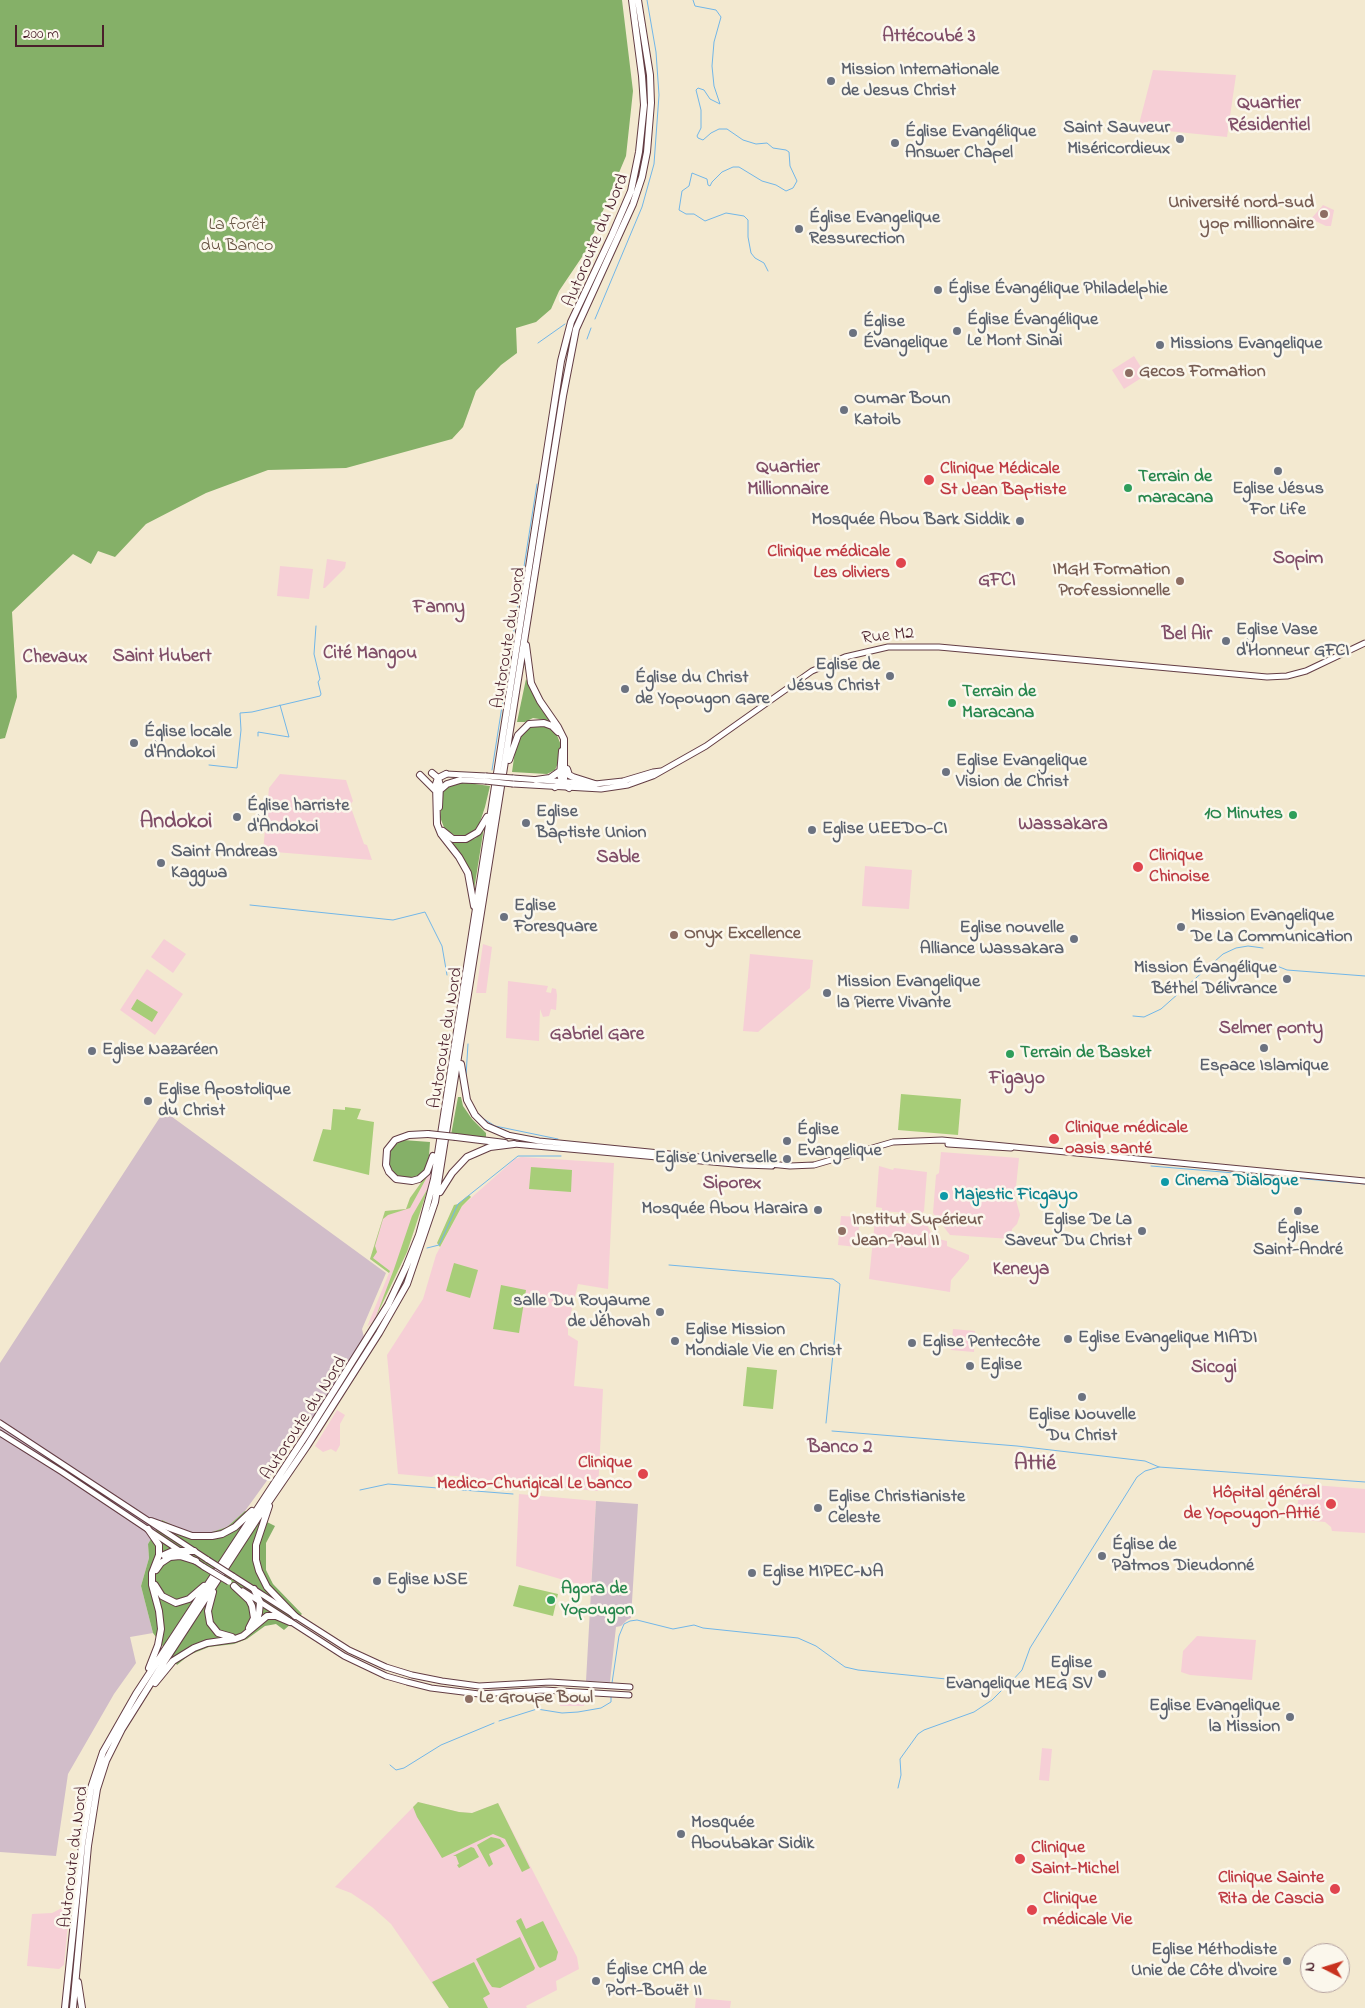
<!DOCTYPE html>
<meta charset="utf-8">
<style>
body{margin:0}
#map{position:relative;width:1365px;height:2008px;overflow:hidden;background:#f3e9d0;font-family:"Indie Flower",sans-serif}
canvas{display:block}
.north{position:absolute;left:1300px;top:1943px;width:50px;height:50px;box-sizing:border-box;background:#fbf7ec;border:1px solid #b4a19f;border-radius:50%;rotate:275deg;font-size:14px;font-weight:700;line-height:20px;text-align:center;color:#4a1f2b}
.north::after{content:'';display:block;margin:auto;width:18px;height:22px;background:#c8321e;clip-path:polygon(50% 0,100% 100%,50% 72%,0 100%)}
.scale{position:absolute;left:15px;top:25px;width:89px;height:22px;box-sizing:border-box;border:2px solid #4a1f2b;border-top:0;padding-left:6px;font-size:15px;line-height:18px;white-space:nowrap;color:#4a1f2b;-webkit-text-stroke:4px #fbf7ec;paint-order:stroke}
</style>
<div id="map">
<canvas width="1365" height="2008"></canvas>
<div class="north">N</div>
<div class="scale">200 m</div>
</div>
<script>
const ctx = document.querySelector('canvas').getContext('2d');
ctx.lineJoin = 'round';
function fill(path, color) {
  ctx.fillStyle = color;
  ctx.fill(path, 'evenodd');
}
function shape(rows) {
  const path = new Path2D();
  for (const r of rows) {
    path.moveTo(r[0], r[1]);
    for (let i = 2; i < r.length; i += 2) path.lineTo(r[i], r[i + 1]);
  }
  return path;
}
function trace(path, color, width, dash) {
  ctx.strokeStyle = color;
  ctx.lineWidth = width;
  ctx.lineCap = dash ? 'butt' : 'round';
  ctx.setLineDash(dash || []);
  ctx.stroke(path);
}
function label(font, color, halo, rows, align = 'center') {
  ctx.font = font + ' "Indie Flower",sans-serif';
  ctx.lineWidth = 5;
  ctx.setLineDash([]);
  ctx.textBaseline = 'middle';
  ctx.strokeStyle = halo;
  ctx.fillStyle = color;
  for (const [text, x, y, turn = 0] of rows) {
    ctx.save();
    ctx.translate(x, y);
    ctx.rotate((+turn || 0) * Math.PI / 180);
    ctx.textAlign = isNaN(turn) ? turn : align;
    if (halo) ctx.strokeText(text, 0, 0);
    ctx.fillText(text, 0, 0);
    ctx.restore();
  }
}
fill(shape([
 [1153,70,1236,75,1227,137,1138,128],
 [1323,205,1334,210,1331,226,1326,226,1311,219],
 [1134,356,1146,375,1124,389,1112,370],
 [327,559,346,562,345,568,325,588,323,588],
 [280,566,313,569,309,599,277,596],
 [280,774,346,780,353,801,350,805,364,844,367,845,372,860,263,851,269,788],
 [865,866,912,870,909,909,862,906],
 [164,939,186,954,173,973,151,957],
 [483,944,492,947,486,993,476,993],
 [750,954,813,960,810,988,758,1032,743,1031],
 [147,969,183,994,155,1035,120,1010],
 [508,981,548,986,546,992,551,993,552,988,556,989,557,995,556,1010,551,1009,549,1016,543,1017,540,1009,539,1041,506,1038],
 [941,1152,1019,1158,1015,1196,1020,1215,1017,1224,1012,1229,1011,1239,950,1235,933,1213,936,1175,939,1173],
 [521,1157,614,1163,608,1289,578,1284,568,1325,568,1335,578,1341,574,1386,603,1389,598,1491,553,1487,544,1485,490,1482,488,1480,455,1476,435,1475,432,1477,398,1474,387,1355,423,1299,436,1255,462,1206,515,1159],
 [433,1166,428,1188,407,1252,375,1319,367,1327,389,1273,370,1259,385,1211,406,1209,410,1198],
 [879,1166,893,1170,894,1168,927,1172,924,1211,921,1214,882,1211,882,1208,876,1207],
 [841,1216,860,1217,857,1247,838,1245],
 [875,1220,927,1225,934,1238,947,1241,947,1246,969,1255,969,1259,951,1280,950,1292,869,1279],
 [953,1329,975,1331,974,1352,951,1350],
 [337,1410,345,1415,340,1424,340,1445,336,1452,331,1449,323,1452,315,1446],
 [1300,1484,1365,1489,1365,1533,1332,1531,1331,1527,1325,1522,1296,1519],
 [519,1494,596,1501,591,1588,516,1566],
 [1197,1636,1256,1640,1252,1680,1190,1675,1181,1672,1183,1651],
 [561,1693,584,1694,584,1706,560,1706],
 [1042,1748,1052,1749,1049,1781,1039,1780],
 [418,1802,459,1812,472,1813,498,1803,577,1957,579,1969,556,1981,557,1990,526,2006,527,2008,449,2008,391,1924,372,1907,351,1893,335,1887],
 [70,1904,64,1965,59,1969,27,1966,32,1914,52,1913],
 [696,1998,731,2001,730,2008,695,2008]
]), '#f6cfd6');
fill(shape([
 [164,1111,386,1273,362,1329,365,1342,306,1435,302,1432,245,1511,227,1527,207,1534,185,1531,162,1520,148,1544,149,1558,141,1586,153,1633,130,1637,136,1663,114,1694,68,1774,56,1856,0,1852,0,1363],
 [596,1501,638,1504,631,1618,627,1620,621,1626,616,1627,610,1682,586,1681]
]), '#d1bdc9');
fill(shape([
 [137,999,158,1012,152,1022,131,1009],
 [901,1094,961,1099,958,1135,898,1130],
 [345,1107,361,1109,357,1119,374,1122,369,1175,313,1161,323,1129,331,1130,333,1109,345,1110],
 [433,1166,410,1208,388,1215,383,1219,375,1246,377,1252,373,1258,390,1271,389,1273,370,1259,385,1211,406,1209,410,1198],
 [531,1167,572,1170,571,1192,529,1189],
 [428,1188,407,1252,375,1319,394,1269,412,1216],
 [469,1195,471,1197,462,1206,440,1247,437,1243,454,1205,458,1204],
 [454,1263,478,1270,470,1298,446,1291],
 [501,1285,526,1290,519,1333,493,1329],
 [747,1367,777,1370,773,1409,743,1406],
 [519,1585,558,1594,553,1616,513,1606],
 [418,1802,459,1812,472,1813,498,1803,530,1868,522,1872,505,1839,493,1834,442,1858,417,1817,413,1807],
 [491,1837,500,1839,505,1846,489,1854,493,1864,489,1867,477,1845],
 [471,1847,474,1848,479,1857,459,1868,457,1865,459,1864,456,1856,453,1856],
 [521,1918,526,1929,543,1921,558,1952,556,1960,540,1968,538,1966,516,1921],
 [520,1937,535,1968,534,1970,500,1988,492,1987,487,1980,476,1959],
 [474,1962,490,1994,483,1998,488,2008,449,2008,432,1982]
]), '#a7cd78');
fill(shape([
 [0,0,622,0,633,91,626,156,586,251,559,291,551,309,536,322,516,328,517,353,501,365,476,391,463,427,452,439,346,468,268,470,206,493,146,524,115,557,98,551,91,564,73,554,12,612,17,697,5,738,0,739],
 [526,679,538,701,552,721,533,718,525,722,517,722],
 [545,723,556,733,561,745,558,763,555,770,547,774,512,772,516,744,526,727],
 [460,782,490,786,485,807,478,828,472,833,458,837,445,830,440,817,443,790,447,785],
 [484,827,474,890,450,841,461,843,469,841,476,838],
 [458,1097,461,1097,463,1106,472,1119,486,1133,486,1138,451,1135],
 [403,1140,430,1142,429,1156,425,1169,419,1176,412,1179,397,1177,388,1164,391,1150,396,1144],
 [245,1511,275,1526,266,1543,266,1570,273,1584,302,1614,284,1630,276,1624,265,1626,247,1639,234,1644,209,1647,189,1655,177,1665,153,1633,141,1586,149,1558,148,1544,162,1520,185,1531,206,1534,227,1527]
]), '#85b068');
trace(shape([
 [693,0,695,6,716,10,721,17,714,42,712,66,714,86,720,104,710,99,704,90,698,88,696,90,701,110,701,128,697,136,698,138,703,140,711,133,719,129,727,129,743,140,756,144,767,143,773,148,786,150,789,152,790,166,797,181,793,188,786,191,776,185,762,181,739,167,733,167,722,172,712,182,710,186,708,185,707,179,692,173,689,186,682,191,679,210,686,214,694,214,705,221,726,213,744,216,748,220,748,237,751,253,755,258,764,263,768,271],
 [595,319,642,207,654,164,659,95,656,52,647,0],
 [587,339,591,328],
 [538,343,565,324],
 [258,736,258,732,289,737,280,705],
 [209,765,237,768,241,730,240,713,252,712,320,696,321,694,318,682,320,679,314,654,316,626],
 [492,770,537,484],
 [250,905,393,920,425,912,442,946,447,975],
 [1274,962,1277,966,1287,970,1365,976],
 [1133,1016,1144,1017,1161,1009,1223,954,1236,948,1248,946,1263,948],
 [466,1076,468,1044],
 [476,1111,484,1119,495,1126,558,1139],
 [1151,1166,1365,1184],
 [427,1248,439,1245,458,1204,518,1156,561,1156],
 [669,1265,833,1279,840,1284,826,1423],
 [832,1431,1017,1446,1145,1461,1159,1467,1365,1482],
 [360,1490,388,1484,513,1494],
 [612,1683,619,1636,624,1624,630,1621,637,1620,673,1629,694,1625,703,1628,798,1638,816,1646,845,1667,858,1670,956,1680,975,1680,991,1683,1011,1682,1022,1670,1030,1648,1137,1477,1145,1471,1159,1467],
 [499,1721,537,1709,562,1713,578,1712,601,1708,611,1702,611,1695],
 [390,1765,396,1770,404,1768,441,1745,494,1723],
 [898,1788,901,1775,900,1759,918,1734,924,1730,974,1712,992,1700,1009,1683]
]), '#71b6e8', 1);
const major = shape([
 [446,774,486,776],
 [513,778,595,784,623,781,653,772,661,771],
 [460,780,485,781],
 [513,784,601,789,628,785,653,776,706,746,812,671,845,657,888,647,939,647,1267,677,1287,676,1306,671,1365,643],
 [507,1135,539,1141,790,1166,814,1165,893,1142,942,1140,1365,1181],
 [514,1144,745,1165,772,1166],
 [948,1144,1011,1148],
 [0,1423,208,1560],
 [0,1433,62,1472,204,1567],
 [233,1576,349,1650,386,1667,412,1675,442,1681,479,1686,550,1682,630,1687],
 [243,1591,344,1656,386,1676,407,1682,431,1688,479,1694,544,1690,629,1695]
]);
const highway = shape([
 [526,645,531,683,540,701,558,727,564,739,564,779,563,783,555,787],
 [562,751,560,775,563,783,569,788],
 [509,760,518,735,529,724,544,723,552,726,558,732],
 [567,769,569,775,573,777,595,784],
 [432,773,438,778,440,785,439,807],
 [446,774,438,778,436,784,437,824,441,834,459,857,468,873,474,906],
 [420,775,435,790],
 [536,780,550,778,560,771],
 [440,790,447,784,460,780],
 [443,831,453,839,466,839,478,832,487,817],
 [461,1064,467,1100,475,1115,486,1126,507,1135],
 [428,1134,409,1135,395,1140,387,1150,386,1165,389,1172,396,1179,412,1181,419,1179,427,1172,433,1156],
 [456,1137,505,1143],
 [440,1192,452,1173,467,1157,490,1147,514,1144],
 [269,1506,256,1545,256,1560,259,1571,267,1587,295,1616],
 [151,1521,192,1536,212,1536,222,1534,235,1527,252,1511],
 [148,1529,159,1545,159,1555,152,1573,152,1585,159,1611,161,1629,158,1645,149,1668],
 [164,1555,173,1551,194,1551],
 [156,1570,161,1563,170,1557,180,1556,196,1561],
 [155,1585,162,1596,176,1603,189,1599,204,1586],
 [234,1586,249,1600,252,1606,254,1618,249,1628],
 [254,1589,260,1602,259,1613,256,1623],
 [213,1592,208,1611,210,1623,218,1633,232,1637],
 [155,1683,173,1661,194,1648,207,1643,235,1639,243,1636,267,1616,276,1616,290,1622],
 [78,1982,82,2008],
 [65,2008,82,1844,91,1788,103,1752,136,1694,306,1435,388,1305,406,1267,419,1235,428,1202,434,1179,561,361,571,322,612,235,631,191,639,152,644,105,642,76,632,0],
 [73,2008,88,1846,97,1789,106,1761,122,1729,159,1670,257,1519,307,1446,379,1333,407,1284,435,1202,563,396,576,329,633,204,642,177,647,152,651,103,650,75,638,0]
]);
trace(major, '#633d44', 7);
trace(highway, '#633d44', 8);
trace(major, '#fff', 5);
trace(highway, '#fff', 6);
const majorBridge = shape([
 [486,776,513,778],
 [485,781,513,784],
 [208,1560,233,1576],
 [204,1567,229,1582]
]);
const highwayBridge = shape([
 [428,1134,456,1137]
]);
trace(majorBridge, '#633d44', 7, []);
trace(highwayBridge, '#633d44', 8, []);
trace(majorBridge, '#fff', 5);
trace(highwayBridge, '#fff', 6);
for (const [x, y, r, color] of [
 [831,81,5,"#6b7280"],
 [1180,139,5,"#6b7280"],
 [895,143,5,"#6b7280"],
 [1324,214,5,"#8d6e63"],
 [799,229,5,"#6b7280"],
 [938,290,5,"#6b7280"],
 [957,331,5,"#6b7280"],
 [853,333,5,"#6b7280"],
 [1160,345,5,"#6b7280"],
 [1129,373,5,"#8d6e63"],
 [844,410,5,"#6b7280"],
 [1278,471,5,"#6b7280"],
 [929,480,6,"#e0444e"],
 [1128,488,5,"#2e9e5b"],
 [1020,521,5,"#6b7280"],
 [901,563,6,"#e0444e"],
 [1180,581,5,"#8d6e63"],
 [1226,641,5,"#6b7280"],
 [890,676,5,"#6b7280"],
 [625,689,5,"#6b7280"],
 [952,703,5,"#2e9e5b"],
 [134,743,5,"#6b7280"],
 [946,772,5,"#6b7280"],
 [1293,815,5,"#2e9e5b"],
 [237,817,5,"#6b7280"],
 [526,823,5,"#6b7280"],
 [812,830,5,"#6b7280"],
 [161,863,5,"#6b7280"],
 [1138,867,6,"#e0444e"],
 [504,917,5,"#6b7280"],
 [1181,927,5,"#6b7280"],
 [674,935,5,"#8d6e63"],
 [1074,939,5,"#6b7280"],
 [1287,979,5,"#6b7280"],
 [827,993,5,"#6b7280"],
 [1264,1048,5,"#6b7280"],
 [92,1051,5,"#6b7280"],
 [1010,1054,5,"#2e9e5b"],
 [148,1101,5,"#6b7280"],
 [1054,1139,6,"#e0444e"],
 [787,1141,5,"#6b7280"],
 [787,1159,5,"#6b7280"],
 [1165,1182,5,"#0f9aa8"],
 [944,1196,5,"#0f9aa8"],
 [818,1210,5,"#6b7280"],
 [1298,1211,5,"#6b7280"],
 [842,1231,5,"#8d6e63"],
 [1142,1231,5,"#6b7280"],
 [660,1312,5,"#6b7280"],
 [1068,1339,5,"#6b7280"],
 [675,1341,5,"#6b7280"],
 [912,1343,5,"#6b7280"],
 [970,1366,5,"#6b7280"],
 [1082,1397,5,"#6b7280"],
 [643,1474,6,"#e0444e"],
 [1331,1504,6,"#e0444e"],
 [818,1508,5,"#6b7280"],
 [1102,1556,5,"#6b7280"],
 [752,1573,5,"#6b7280"],
 [377,1581,5,"#6b7280"],
 [551,1600,5,"#2e9e5b"],
 [1102,1674,5,"#6b7280"],
 [469,1699,5,"#8d6e63"],
 [1290,1717,5,"#6b7280"],
 [681,1834,5,"#6b7280"],
 [1020,1859,6,"#e0444e"],
 [1335,1889,6,"#e0444e"],
 [1032,1910,6,"#e0444e"],
 [1287,1961,5,"#6b7280"],
 [596,1981,5,"#6b7280"]
]) {
  const dot = new Path2D();
  dot.arc(x, y, r, 0, 2 * Math.PI);
  ctx.fillStyle = color;
  ctx.fill(dot);
  trace(dot, '#fbf7ec', 2);
}
label('bold 18px', '#5b616d', '#fbf7ec', [
 ["Mission Internationale",841,71],
 ["de Jesus Christ",841,92],
 ["Saint Sauveur",1170,129,"right"],
 ["Miséricordieux",1170,150,"right"],
 ["Église Evangélique",905,133],
 ["Answer Chapel",905,154],
 ["Église Evangelique",809,219],
 ["Ressurection",809,240],
 ["Église Évangélique Philadelphie",948,290],
 ["Église Évangélique",967,321],
 ["Le Mont Sinai",967,342],
 ["Église",863,323],
 ["Évangelique",863,344],
 ["Missions Evangelique",1170,345],
 ["Oumar Boun",854,400],
 ["Katoib",854,421],
 ["Eglise Jésus",1278,490,"center"],
 ["For Life",1278,511,"center"],
 ["Mosquée Abou Bark Siddik",1010,521,"right"],
 ["Eglise Vase",1236,631],
 ["d'Honneur GFCI",1236,652],
 ["Eglise de",880,666,"right"],
 ["Jésus Christ",880,687,"right"],
 ["Église du Christ",635,679],
 ["de Yopougon Gare",635,700],
 ["Église locale",144,733],
 ["d'Andokoi",144,754],
 ["Eglise Evangelique",956,762],
 ["Vision de Christ",956,783],
 ["Église harriste",247,807],
 ["d'Andokoi",247,828],
 ["Eglise",536,813],
 ["Baptiste Union",536,834],
 ["Eglise UEEDO-CI",822,830],
 ["Saint Andreas",171,853],
 ["Kaggwa",171,874],
 ["Eglise",514,907],
 ["Foresquare",514,928],
 ["Mission Evangelique",1191,917],
 ["De La Communication",1191,938],
 ["Eglise nouvelle",1064,929,"right"],
 ["Alliance Wassakara",1064,950,"right"],
 ["Mission Évangélique",1277,969,"right"],
 ["Béthel Délivrance",1277,990,"right"],
 ["Mission Evangelique",837,983],
 ["la Pierre Vivante",837,1004],
 ["Eglise Nazaréen",102,1051],
 ["Espace Islamique",1264,1067,"center"],
 ["Eglise Apostolique",158,1091],
 ["du Christ",158,1112],
 ["Église",797,1131],
 ["Evangelique",797,1152],
 ["Eglise Universelle",777,1159,"right"],
 ["Mosquée Abou Haraira",808,1210,"right"],
 ["Eglise De La",1132,1221,"right"],
 ["Saveur Du Christ",1132,1242,"right"],
 ["Église",1298,1230,"center"],
 ["Saint-André",1298,1251,"center"],
 ["salle Du Royaume",650,1302,"right"],
 ["de Jéhovah",650,1323,"right"],
 ["Eglise Mission",685,1331],
 ["Mondiale Vie en Christ",685,1352],
 ["Eglise Evangelique MIADI",1078,1339],
 ["Eglise Pentecôte",922,1343],
 ["Eglise",980,1366],
 ["Eglise Nouvelle",1082,1416,"center"],
 ["Du Christ",1082,1437,"center"],
 ["Eglise Christianiste",828,1498],
 ["Celeste",828,1519],
 ["Église de",1112,1546],
 ["Patmos Dieudonné",1112,1567],
 ["Eglise MIPEC-NA",762,1573],
 ["Eglise NSE",387,1581],
 ["Eglise",1092,1664,"right"],
 ["Evangelique MEG SV",1092,1685,"right"],
 ["Eglise Evangelique",1280,1707,"right"],
 ["la Mission",1280,1728,"right"],
 ["Mosquée",691,1824],
 ["Aboubakar Sidik",691,1845],
 ["Eglise Méthodiste",1277,1951,"right"],
 ["Unie de Côte d'Ivoire",1277,1972,"right"],
 ["Église CMA de",606,1971],
 ["Port-Bouët II",606,1992]
], 'left');
label('bold 18px', '#785e54', '#fbf7ec', [
 ["Université nord-sud",1314,204,"right"],
 ["yop millionnaire",1314,225,"right"],
 ["Gecos Formation",1139,373],
 ["IMGH Formation",1170,571,"right"],
 ["Professionnelle",1170,592,"right"],
 ["Onyx Excellence",684,935],
 ["Institut Supérieur",852,1221],
 ["Jean-Paul II",852,1242],
 ["Le Groupe Bowl",479,1699]
], 'left');
label('18px', '#665342', '#fbf7ec', [
 ["La forêt",237,226],
 ["du Banco",237,247]
]);
label('18px', '#4a1f2b', '#fbf7ec', [
 ["Autoroute du Nord",597,241,-67],
 ["Rue M2",888,637,-6],
 ["Autoroute du Nord",510,638,-81],
 ["Autoroute du Nord",447,1038,-81],
 ["Autoroute du Nord",305,1419,-57],
 ["Autoroute du Nord",75,1857,-83]
]);
label('bold 18px', '#be3a42', '#fbf7ec', [
 ["Clinique Médicale",940,470],
 ["St Jean Baptiste",940,491],
 ["Clinique médicale",890,553,"right"],
 ["Les oliviers",890,574,"right"],
 ["Clinique",1149,857],
 ["Chinoise",1149,878],
 ["Clinique médicale",1065,1129],
 ["oasis santé",1065,1150],
 ["Clinique",632,1464,"right"],
 ["Medico-Churigical Le banco",632,1485,"right"],
 ["Hôpital général",1320,1494,"right"],
 ["de Yopougon-Attié",1320,1515,"right"],
 ["Clinique",1031,1849],
 ["Saint-Michel",1031,1870],
 ["Clinique Sainte",1324,1879,"right"],
 ["Rita de Cascia",1324,1900,"right"],
 ["Clinique",1043,1900],
 ["médicale Vie",1043,1921]
], 'left');
label('bold 18px', '#27864d', '#fbf7ec', [
 ["Terrain de",1138,478],
 ["maracana",1138,499],
 ["Terrain de",962,693],
 ["Maracana",962,714],
 ["1O Minutes",1283,815,"right"],
 ["Terrain de Basket",1020,1054],
 ["Agora de",561,1590],
 ["Yopougon",561,1611]
], 'left');
label('bold 18px', '#0d838f', '#fbf7ec', [
 ["Cinema Dialogue",1175,1182],
 ["Majestic Ficgayo",954,1196]
], 'left');
label('bold 19px', '#804e68', '#fbf7ec', [
 ["Attécoubé 3",929,38],
 ["Quartier",1269,105],
 ["Résidentiel",1269,127],
 ["Quartier",788,469],
 ["Millionnaire",788,491],
 ["Sopim",1298,560],
 ["GFCI",997,582],
 ["Fanny",439,609],
 ["Bel Air",1187,636],
 ["Cité Mangou",370,655],
 ["Saint Hubert",162,658],
 ["Chevaux",55,659],
 ["Wassakara",1063,826],
 ["Sable",618,859],
 ["Selmer ponty",1271,1030],
 ["Gabriel Gare",597,1036],
 ["Figayo",1017,1080],
 ["Siporex",732,1185],
 ["Keneya",1021,1271],
 ["Sicogi",1214,1369],
 ["Banco 2",840,1449]
]);
label('bold 22px', '#804e68', '#fbf7ec', [
 ["Andokoi",176,823],
 ["Attié",1035,1465]
]);
</script>
